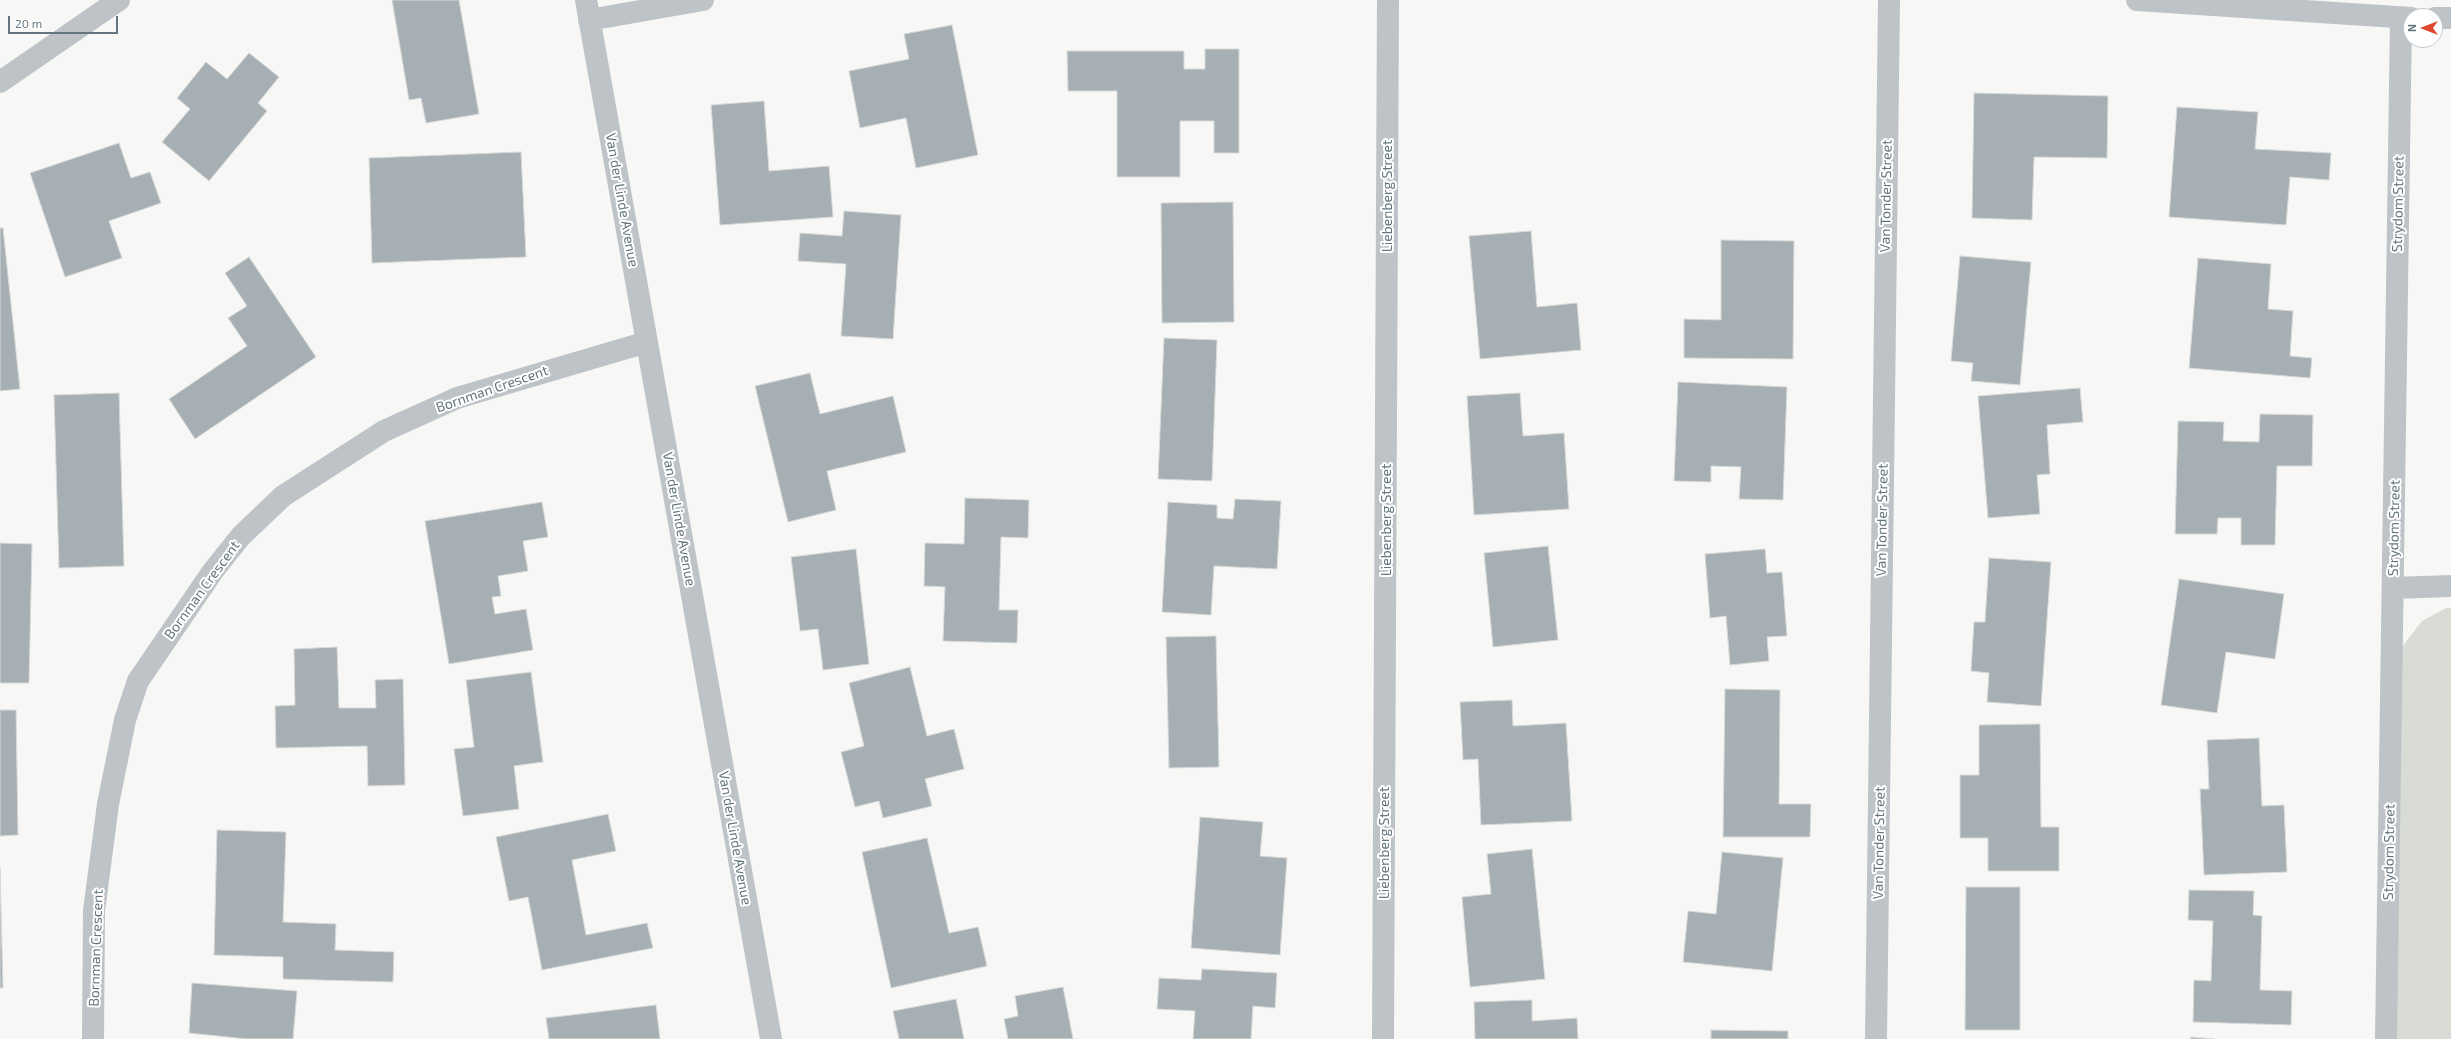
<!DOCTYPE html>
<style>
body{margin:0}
#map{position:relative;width:2451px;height:1039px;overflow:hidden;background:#f7f7f5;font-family:"Exo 2",sans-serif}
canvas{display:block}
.north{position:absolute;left:2403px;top:8px;width:40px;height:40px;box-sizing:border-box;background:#fff;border:1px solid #c1c8cc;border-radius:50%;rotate:270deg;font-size:11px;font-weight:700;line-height:16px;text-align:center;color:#63757f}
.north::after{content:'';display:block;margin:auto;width:14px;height:18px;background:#dd482f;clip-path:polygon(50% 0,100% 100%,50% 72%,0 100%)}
.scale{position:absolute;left:8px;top:16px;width:110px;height:18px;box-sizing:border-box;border:2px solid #63757f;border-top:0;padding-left:5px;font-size:12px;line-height:14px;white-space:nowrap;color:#63757f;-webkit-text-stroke:3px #fff;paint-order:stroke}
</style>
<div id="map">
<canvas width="2451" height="1039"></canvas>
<div class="north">N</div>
<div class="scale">20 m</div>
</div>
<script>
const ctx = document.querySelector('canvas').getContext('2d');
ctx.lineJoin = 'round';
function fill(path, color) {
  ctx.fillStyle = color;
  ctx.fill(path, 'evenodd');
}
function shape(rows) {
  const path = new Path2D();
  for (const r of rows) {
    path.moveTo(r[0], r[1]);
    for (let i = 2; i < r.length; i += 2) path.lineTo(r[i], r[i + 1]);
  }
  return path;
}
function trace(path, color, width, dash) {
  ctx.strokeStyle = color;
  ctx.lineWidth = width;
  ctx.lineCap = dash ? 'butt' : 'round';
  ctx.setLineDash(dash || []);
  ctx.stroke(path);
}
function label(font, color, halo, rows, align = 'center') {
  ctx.font = font + ' "Exo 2",sans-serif';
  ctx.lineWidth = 4;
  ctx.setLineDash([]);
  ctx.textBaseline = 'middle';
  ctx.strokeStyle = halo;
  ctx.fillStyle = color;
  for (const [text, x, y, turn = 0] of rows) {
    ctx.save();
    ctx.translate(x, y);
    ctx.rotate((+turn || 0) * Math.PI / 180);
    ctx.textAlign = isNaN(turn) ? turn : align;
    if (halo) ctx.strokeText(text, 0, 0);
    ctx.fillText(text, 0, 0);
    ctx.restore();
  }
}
fill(shape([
 [2446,608,2451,608,2451,1039,2384,1039,2402,647,2422,621]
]), '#d8dcd4');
const building = shape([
 [392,0,459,0,479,114,426,123,421,98,409,100,392,0],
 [952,25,978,155,916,168,906,118,860,128,849,71,909,59,904,34,952,25],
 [1205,49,1239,49,1239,153,1214,153,1214,121,1180,121,1180,177,1117,177,1117,91,1068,91,1067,51,1184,51,1184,69,1205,69,1205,49],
 [249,53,279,77,258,103,267,111,209,181,162,142,190,109,177,98,206,62,227,79,249,53],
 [1974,93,2108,96,2107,158,2034,157,2032,220,1972,218,1974,93],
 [764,101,769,171,829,166,833,217,720,225,711,105,764,101],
 [2177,107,2258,112,2255,149,2331,153,2329,180,2290,177,2286,225,2169,217,2177,107],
 [119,143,131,178,150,172,161,203,109,221,122,258,65,277,30,173,119,143],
 [521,152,526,257,372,263,369,158,521,152],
 [1233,202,1234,322,1162,323,1161,203,1233,202],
 [844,211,901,215,893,339,841,336,846,264,798,261,800,233,842,236,844,211],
 [0,228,3,228,20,389,0,391,0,228],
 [1531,231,1537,307,1577,303,1581,350,1480,359,1469,236,1531,231],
 [1721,240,1794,241,1793,359,1684,358,1684,319,1721,320,1721,240],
 [1960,256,2031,262,2020,385,1971,381,1973,363,1951,361,1960,256],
 [249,257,316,357,195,439,169,399,247,346,228,318,247,306,225,273,249,257],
 [2198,258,2271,264,2268,309,2293,311,2290,356,2312,358,2310,378,2189,368,2198,258],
 [1164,338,1217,340,1212,481,1158,479,1164,338],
 [810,373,820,414,893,396,906,452,827,471,836,510,788,522,755,386,810,373],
 [1678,382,1787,387,1783,500,1739,499,1741,467,1711,466,1711,482,1674,481,1678,382],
 [2080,388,2083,422,2047,425,2050,474,2037,475,2040,514,1988,518,1978,396,2080,388],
 [119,393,124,566,59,568,54,395,119,393],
 [1520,393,1523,436,1564,433,1569,509,1474,515,1467,396,1520,393],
 [2260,414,2313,415,2312,466,2277,466,2275,545,2241,545,2241,518,2218,518,2217,534,2175,534,2178,421,2224,422,2223,441,2259,442,2260,414],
 [965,498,1029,500,1028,538,1001,537,999,610,1018,610,1017,643,943,641,945,587,924,586,925,543,964,544,965,498],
 [1235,499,1281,501,1277,569,1214,566,1211,615,1162,612,1168,502,1217,505,1217,518,1233,519,1235,499],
 [542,502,548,537,523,541,528,571,498,576,501,596,492,597,495,614,526,609,533,650,449,664,425,521,542,502],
 [0,543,32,544,29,683,0,683,0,543],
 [1548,546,1558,640,1493,647,1484,553,1548,546],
 [856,549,869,664,823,670,818,629,800,631,791,557,856,549],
 [1765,549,1767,573,1782,572,1787,636,1767,637,1769,661,1730,665,1726,616,1710,618,1705,554,1765,549],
 [1989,558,2051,562,2041,706,1987,702,1989,673,1971,671,1974,622,1985,622,1989,558],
 [2179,579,2284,594,2275,659,2226,652,2217,713,2161,705,2179,579],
 [1216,636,1219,767,1169,768,1166,637,1216,636],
 [337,647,339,708,376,708,375,680,403,679,405,785,368,786,367,746,276,748,275,706,295,705,294,649,337,647],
 [910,667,927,736,954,729,964,769,925,779,932,806,883,818,879,801,855,807,841,752,864,746,849,683,910,667],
 [531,672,543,762,514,766,519,809,463,816,454,749,474,747,466,680,531,672],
 [1725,689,1780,690,1779,804,1811,804,1810,837,1723,837,1725,689],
 [1512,700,1513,726,1566,723,1572,821,1481,825,1478,759,1463,760,1460,702,1512,700],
 [0,710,16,710,18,835,0,836,0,710],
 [2040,724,2041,827,2059,827,2059,871,1988,871,1988,838,1960,838,1960,775,1979,775,1979,725,2040,724],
 [2259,738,2262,806,2284,805,2287,872,2204,875,2200,789,2209,789,2207,740,2259,738],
 [608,814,616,851,572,860,586,935,647,923,653,948,542,970,528,897,509,901,496,837,608,814],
 [1200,817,1263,822,1260,856,1287,858,1280,955,1191,948,1200,817],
 [217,830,286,832,283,922,336,924,335,950,394,952,393,982,283,979,283,957,214,955,217,830],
 [927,838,949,933,978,927,987,966,891,988,862,852,927,838],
 [1532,849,1545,979,1470,987,1462,897,1491,894,1487,854,1532,849],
 [1722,852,1783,858,1772,971,1683,962,1688,911,1716,914,1722,852],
 [0,868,3,988,0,988,0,868],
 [1966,887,2020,887,2020,1030,1965,1030,1966,887],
 [2189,890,2254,891,2253,915,2262,916,2260,990,2292,991,2291,1025,2193,1022,2194,980,2211,981,2213,921,2188,920,2189,890],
 [1202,969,1277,973,1275,1008,1253,1006,1251,1039,1193,1039,1195,1011,1157,1009,1159,978,1201,980,1202,969],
 [192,983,297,991,293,1039,247,1039,189,1033,192,983],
 [1063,987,1073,1039,1008,1039,1004,1019,1018,1016,1015,996,1063,987],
 [956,999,964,1039,899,1039,893,1011,956,999],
 [1532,1000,1532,1021,1577,1018,1578,1039,1475,1039,1474,1002,1532,1000],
 [656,1005,660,1039,549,1039,546,1018,656,1005],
 [1711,1030,1788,1031,1788,1039,1711,1039,1711,1030],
 [2191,1037,2214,1039,2190,1039,2191,1037]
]);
fill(building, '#a5afb4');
trace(building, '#d9d9d7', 1);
trace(shape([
 [586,0,771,1039],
 [2137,0,2411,18],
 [2435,18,2451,18],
 [589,20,703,0],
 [0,82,119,0],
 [2393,588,2451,586],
 [93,1039,94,911,108,804,125,720,138,681,213,571,241,536,283,496,384,431,457,398,647,342],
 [1383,1039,1388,0],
 [1876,1039,1889,0],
 [2386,1039,2401,18]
]), '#bec3c7', 22);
label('14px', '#63757f', '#fff', [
 ["Liebenberg Street",1387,196,-90],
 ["Van Tonder Street",1886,196,-89],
 ["Van der Linde Avenue",622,200,80],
 ["Strydom Street",2398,204,-89],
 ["Bornman Crescent",492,389,-19],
 ["Van der Linde Avenue",679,519,80],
 ["Liebenberg Street",1386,520,-90],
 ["Van Tonder Street",1882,520,-89],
 ["Strydom Street",2394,528,-89],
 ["Bornman Crescent",202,590,-54],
 ["Van der Linde Avenue",735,838,80],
 ["Liebenberg Street",1384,843,-90],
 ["Van Tonder Street",1879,843,-89],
 ["Strydom Street",2389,852,-89],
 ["Bornman Crescent",96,948,-88]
]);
</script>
